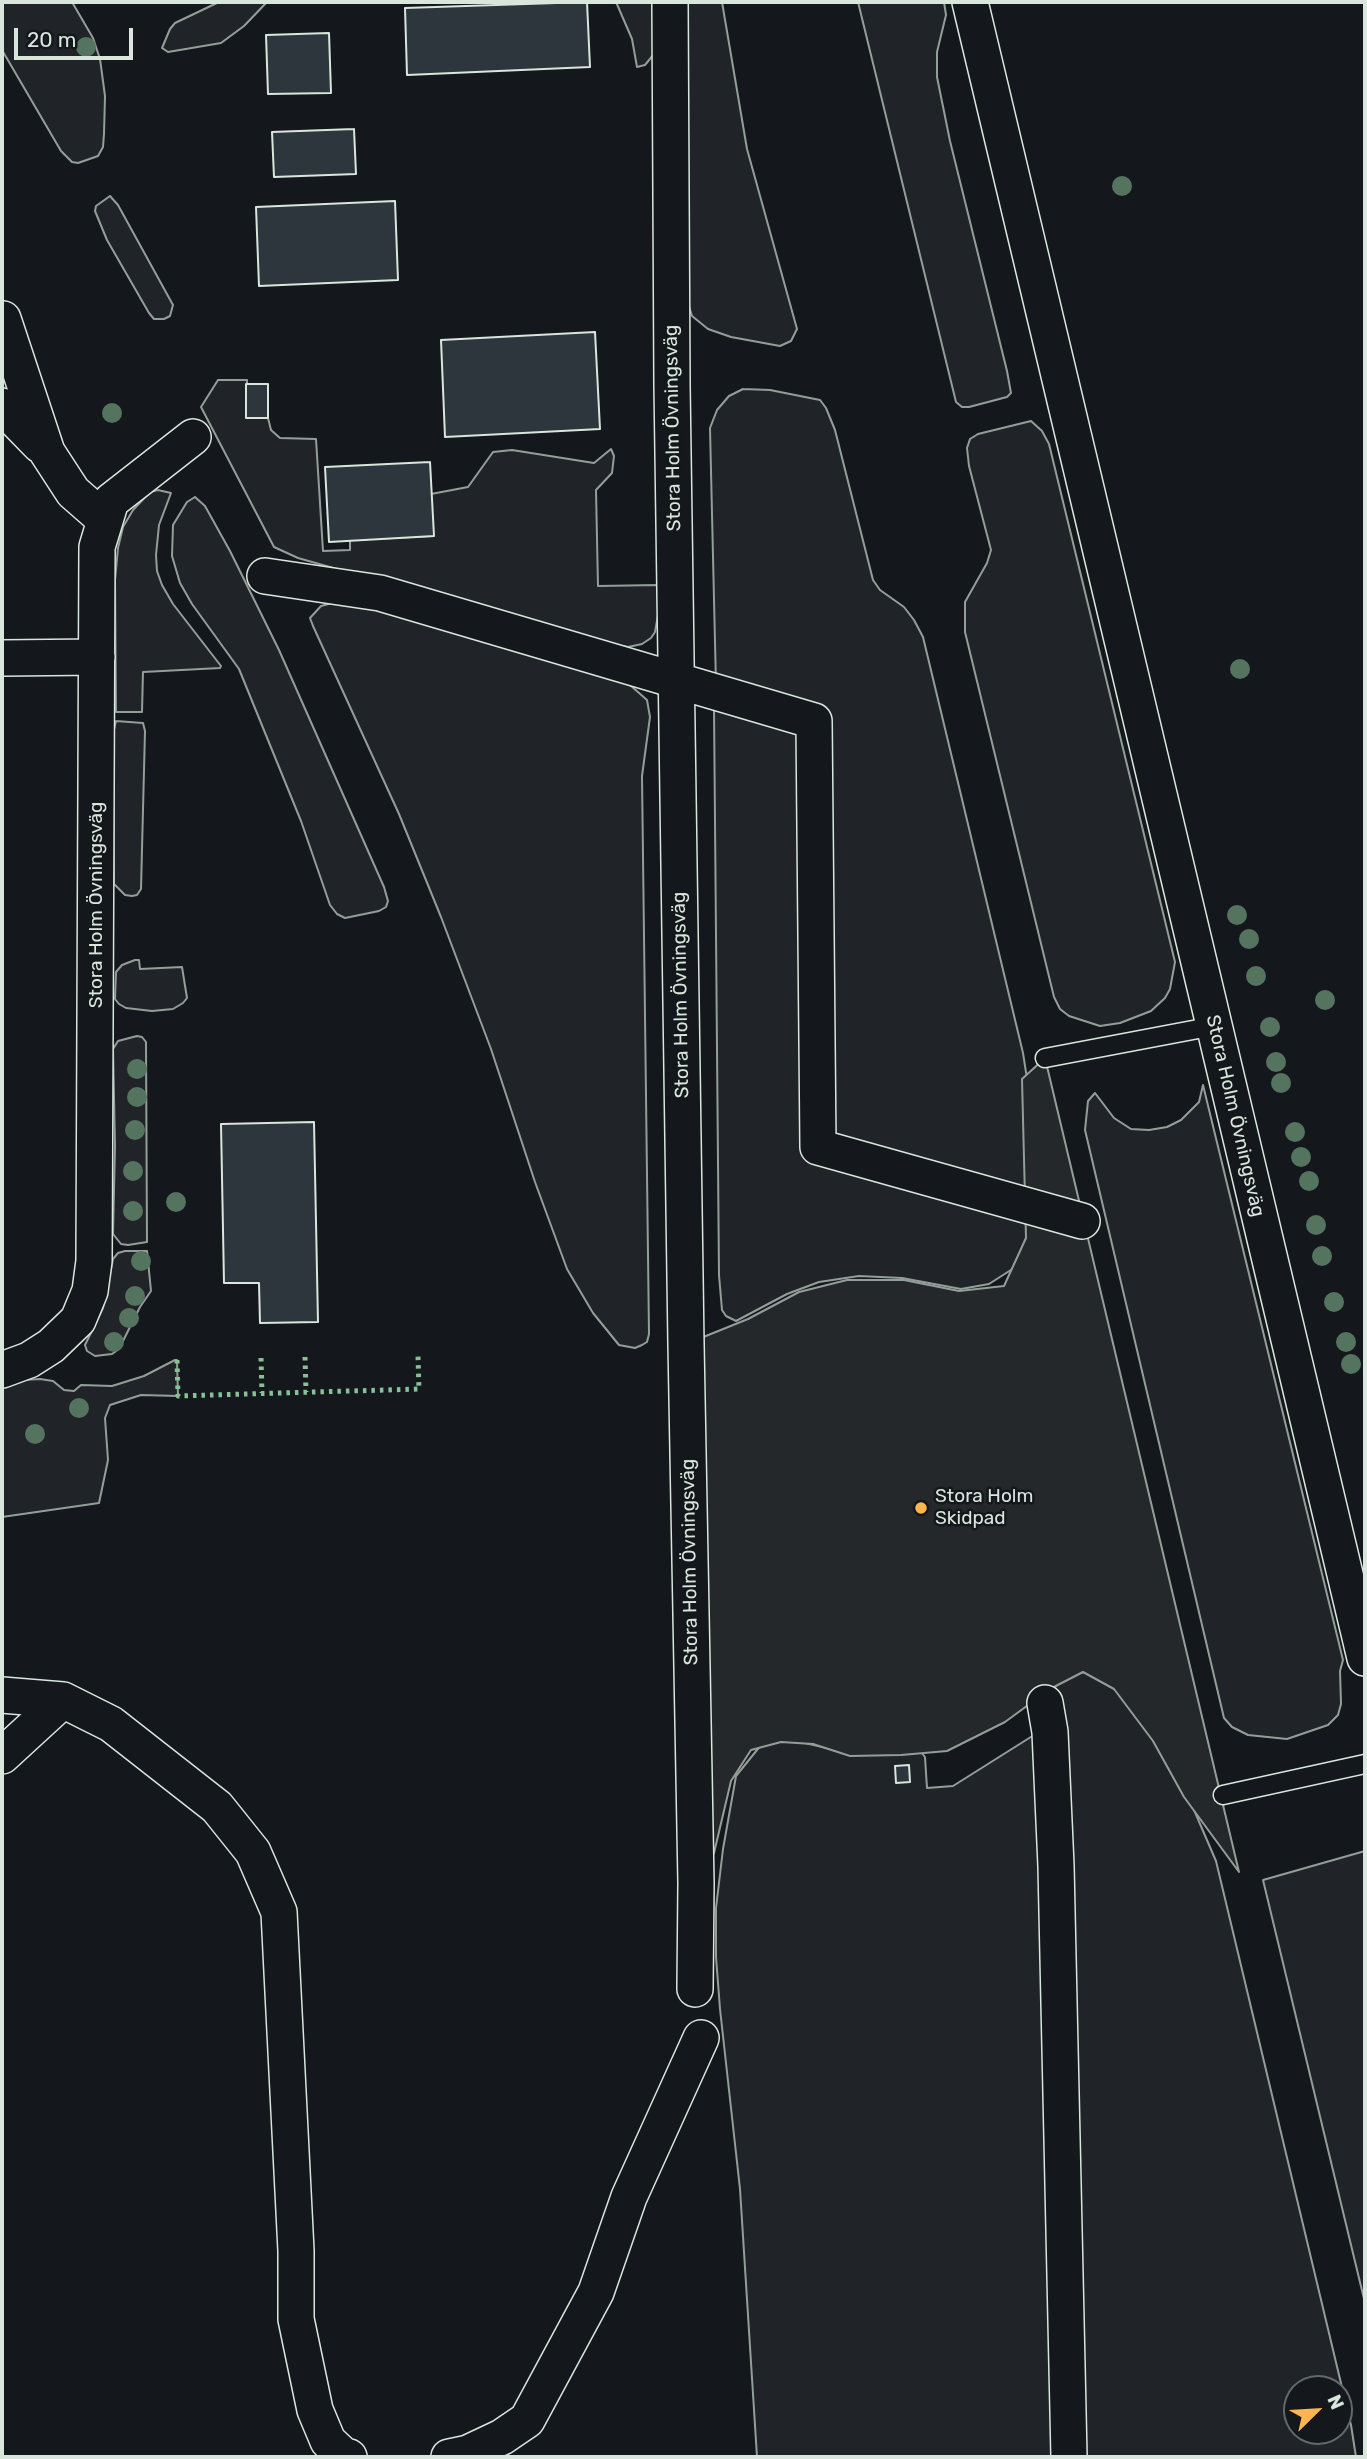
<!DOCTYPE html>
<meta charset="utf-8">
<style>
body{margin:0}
#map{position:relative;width:1367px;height:2459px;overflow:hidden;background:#14181c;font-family:Rubik,sans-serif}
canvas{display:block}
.frame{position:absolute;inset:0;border:4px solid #d8e6dc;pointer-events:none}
.north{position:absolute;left:1283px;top:2375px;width:70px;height:70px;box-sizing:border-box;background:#14181c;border:2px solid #626a69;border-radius:50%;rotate:66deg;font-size:19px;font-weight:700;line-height:28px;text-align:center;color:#d8e6dc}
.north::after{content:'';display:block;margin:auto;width:24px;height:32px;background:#ffb74d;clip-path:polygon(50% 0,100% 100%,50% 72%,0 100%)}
.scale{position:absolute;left:14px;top:28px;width:119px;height:32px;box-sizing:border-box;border:4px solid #d8e6dc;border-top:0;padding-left:9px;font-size:21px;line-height:24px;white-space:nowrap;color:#d8e6dc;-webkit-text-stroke:5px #14181c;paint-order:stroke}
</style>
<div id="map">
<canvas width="1367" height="2459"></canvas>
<div class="frame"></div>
<div class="north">N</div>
<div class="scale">20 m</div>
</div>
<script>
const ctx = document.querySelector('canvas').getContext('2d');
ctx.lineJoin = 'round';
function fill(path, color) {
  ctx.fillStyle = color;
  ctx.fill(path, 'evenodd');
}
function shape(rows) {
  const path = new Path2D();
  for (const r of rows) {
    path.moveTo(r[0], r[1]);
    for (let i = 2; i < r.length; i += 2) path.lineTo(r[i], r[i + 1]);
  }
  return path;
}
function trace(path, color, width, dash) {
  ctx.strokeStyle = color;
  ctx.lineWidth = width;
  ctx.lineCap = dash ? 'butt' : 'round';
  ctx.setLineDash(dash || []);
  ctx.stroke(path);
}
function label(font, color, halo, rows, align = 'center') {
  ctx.font = font + ' Rubik,sans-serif';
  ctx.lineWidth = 5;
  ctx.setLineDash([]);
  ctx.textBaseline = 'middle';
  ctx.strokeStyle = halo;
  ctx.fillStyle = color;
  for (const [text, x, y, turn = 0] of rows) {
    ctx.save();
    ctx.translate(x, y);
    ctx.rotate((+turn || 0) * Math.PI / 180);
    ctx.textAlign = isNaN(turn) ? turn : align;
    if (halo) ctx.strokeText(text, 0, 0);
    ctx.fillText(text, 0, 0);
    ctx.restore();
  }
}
const green = shape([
 [2,2,72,2,93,38,100,59,105,96,104,134,103,147,98,156,78,163,72,162,61,151,2,50,2,2],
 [219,2,267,2,244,26,221,43,168,52,162,48,170,29,175,23,219,2],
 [616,2,657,2,654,54,645,65,637,67,632,39,616,2],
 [681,2,722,2,747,149,797,329,791,341,780,346,731,337,708,329,692,316,685,294,681,2],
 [858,2,944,2,946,15,937,52,937,77,950,141,1007,371,1011,393,1007,397,969,407,962,407,956,402,858,2],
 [110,196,118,205,173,305,170,316,164,319,154,319,149,313,107,240,95,211,96,206,110,196],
 [218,380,247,380,247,418,268,418,271,430,280,438,316,439,323,551,350,550,350,540,433,536,431,494,468,487,493,452,512,450,594,463,611,449,614,456,612,473,596,490,598,586,658,585,658,615,655,632,651,638,642,644,628,647,584,639,298,558,274,547,201,407,218,380],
 [743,389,770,390,820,400,826,408,835,430,873,580,880,590,904,607,914,620,923,637,1023,1053,1028,1085,1031,1197,831,1147,825,739,716,685,710,428,717,410,729,396,743,389],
 [1031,421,1042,431,1049,444,1175,962,1170,989,1165,998,1151,1011,1120,1023,1100,1026,1069,1016,1060,1009,1054,997,965,632,965,602,987,563,991,550,969,466,967,448,970,439,978,434,1031,421],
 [158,490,171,493,159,525,156,555,157,571,162,585,173,604,221,666,220,668,143,672,142,712,116,712,115,580,118,548,123,527,133,510,150,492,158,490],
 [195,497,205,506,230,551,279,650,384,887,388,901,386,907,379,911,345,918,337,914,330,905,301,821,239,669,192,604,180,583,172,556,173,525,187,502,195,497],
 [355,602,607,676,630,685,647,700,650,717,642,776,649,1334,647,1342,642,1345,635,1348,619,1345,593,1313,567,1269,535,1182,491,1049,441,917,399,814,313,626,310,618,321,606,332,603,355,602],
 [714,708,798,728,812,1152,1028,1214,1028,1233,1014,1268,989,1284,961,1289,902,1278,859,1276,819,1282,787,1294,736,1321,726,1316,722,1310,719,1275,714,708],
 [116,721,143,723,145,731,141,889,137,895,132,896,125,895,114,884,113,734,116,721],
 [135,960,139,960,140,969,182,967,187,998,183,1003,173,1009,152,1011,126,1008,119,1004,115,999,116,972,122,965,135,960],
 [137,1036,142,1037,146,1042,147,1242,128,1245,121,1244,113,1234,115,1146,113,1049,118,1041,137,1036],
 [1203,1085,1343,1660,1340,1671,1341,1704,1338,1715,1328,1725,1287,1739,1248,1735,1232,1727,1224,1718,1085,1130,1088,1101,1095,1093,1114,1118,1131,1129,1149,1130,1167,1127,1181,1120,1199,1102,1203,1085],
 [125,1251,147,1251,151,1291,140,1307,119,1349,112,1354,95,1356,87,1351,85,1345,103,1308,113,1259,118,1253,125,1251],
 [175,1360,177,1360,178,1396,141,1395,110,1405,105,1418,108,1460,99,1503,2,1517,2,1386,24,1380,40,1379,53,1381,64,1390,74,1391,81,1385,112,1386,144,1376,175,1360],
 [1091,1671,1126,1694,1191,1803,1216,1861,1351,2425,1356,2457,1076,2457,1053,1700,1056,1683,1073,1674,1091,1671],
 [1297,2389,1339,2389,1339,2431,1297,2431,1297,2389],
 [1034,1735,1061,2457,757,2457,740,2189,720,2009,716,1957,716,1908,723,1849,736,1776,761,1745,777,1741,796,1741,849,1753,921,1752,925,1757,927,1788,953,1786,1034,1735],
 [1365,1851,1365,2303,1263,1880,1365,1851]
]);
fill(green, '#202428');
trace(green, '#939e99', 2);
const parking = shape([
 [1045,1058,1239,1872,1184,1797,1153,1741,1114,1689,1083,1672,1050,1689,1005,1722,947,1751,901,1755,850,1756,813,1744,781,1742,751,1750,731,1781,714,1853,696,1883,686,1344,748,1319,799,1292,847,1280,904,1280,959,1291,1004,1286,1026,1238,1022,1079,1045,1058]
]);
fill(parking, '#24282b');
trace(parking, '#939e99', 2);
const building = shape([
 [587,2,590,67,407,75,405,8,587,2],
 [329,33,331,93,268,94,266,35,329,33],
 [354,129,356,174,274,177,272,132,354,129],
 [395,201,398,280,259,286,256,207,395,201],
 [595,332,600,429,445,437,441,340,595,332],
 [246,384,268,384,268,418,246,418,246,384],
 [430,462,434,536,329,542,325,467,430,462],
 [314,1122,318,1322,260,1323,259,1283,224,1283,221,1124,314,1122],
 [909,1765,910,1782,896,1783,895,1766,909,1765]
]);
fill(building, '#2c363c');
trace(building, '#d8e6dc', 2);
const service = shape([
 [1045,1058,1214,1026],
 [1223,1795,1365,1764]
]);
const minor = shape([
 [670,2,672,385,686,1344,696,1883,695,1989],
 [970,2,1365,1658],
 [3,319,47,452,73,492,105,520],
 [2,406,40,445],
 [265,576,380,593,814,721,818,1147,1082,1221],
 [2,658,97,657],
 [2,1370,29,1360,51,1346,78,1320,90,1291,94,1261,97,547,111,501,193,437],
 [2,1695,63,1700,111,1724,217,1807,253,1852,279,1912,296,2251,296,2319,315,2410,328,2441,344,2456,349,2457],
 [1045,1703,1050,1732,1056,1866,1069,2457],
 [2,1756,63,1700],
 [449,2457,468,2453,502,2437,527,2420,596,2292,629,2197,701,2038]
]);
trace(service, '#d8e6dc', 21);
trace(minor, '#d8e6dc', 38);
trace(service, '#14181c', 18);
trace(minor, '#14181c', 35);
trace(shape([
 [305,1357,306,1392],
 [261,1358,262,1393],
 [177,1360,178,1396,419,1389,418,1356]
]), '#8ac095', 5, [3.5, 5]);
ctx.fillStyle = '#55745f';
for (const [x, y] of [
 [86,47],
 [1122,186],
 [112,413],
 [1240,669],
 [1237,915],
 [1249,939],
 [1256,976],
 [1325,1000],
 [1270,1027],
 [1276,1062],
 [137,1069],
 [1281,1083],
 [137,1097],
 [135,1130],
 [1295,1132],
 [1301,1157],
 [133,1171],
 [1309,1181],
 [176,1202],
 [133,1211],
 [1316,1225],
 [1322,1256],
 [141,1261],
 [135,1296],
 [1334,1302],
 [129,1318],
 [114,1342],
 [1346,1342],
 [1351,1364],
 [79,1408],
 [35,1434]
]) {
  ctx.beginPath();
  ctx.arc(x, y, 10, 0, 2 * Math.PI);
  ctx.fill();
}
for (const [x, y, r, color] of [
 [921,1508,7,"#ffb74d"]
]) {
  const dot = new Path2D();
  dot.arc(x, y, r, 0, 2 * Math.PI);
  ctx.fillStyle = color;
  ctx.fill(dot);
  trace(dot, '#14181c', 2.5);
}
label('19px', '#d8e6dc', '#14181c', [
 ["Stora Holm Övningsväg",673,428,-91],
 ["Stora Holm Övningsväg",97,905,-90],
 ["Stora Holm Övningsväg",681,995,-91],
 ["Stora Holm Övningsväg",1235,1116,77],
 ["Stora Holm Övningsväg",690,1562,-91]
]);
label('19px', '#d8e6dc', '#14181c', [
 ["Stora Holm",935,1497],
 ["Skidpad",935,1519]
], 'left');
</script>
